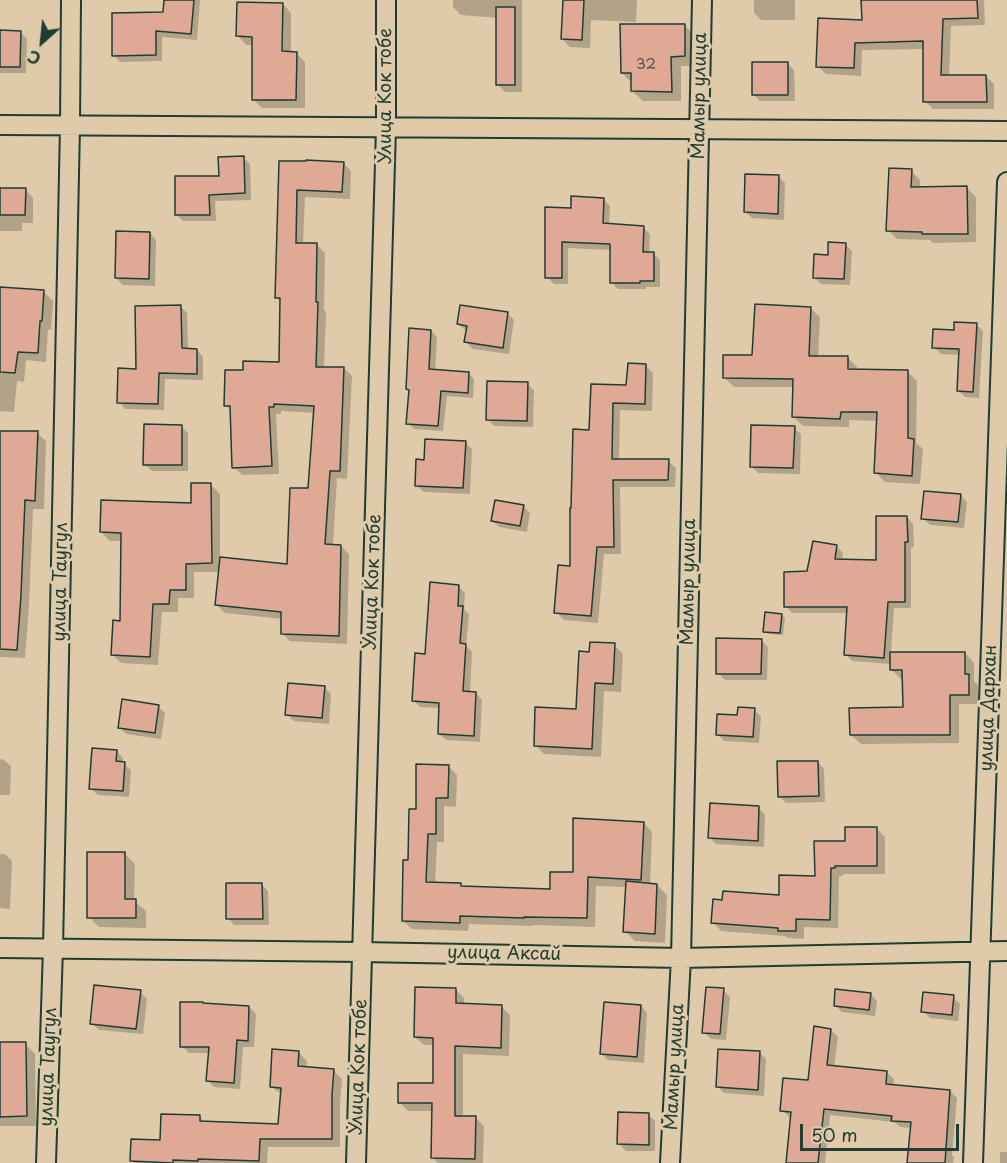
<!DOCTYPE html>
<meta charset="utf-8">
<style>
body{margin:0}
#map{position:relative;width:1007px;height:1163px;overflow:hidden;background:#dfcbaa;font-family:"Playpen Sans",sans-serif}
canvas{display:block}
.north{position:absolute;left:12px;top:12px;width:60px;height:60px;-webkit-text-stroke:4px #dfcbaa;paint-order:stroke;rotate:207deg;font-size:16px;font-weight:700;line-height:24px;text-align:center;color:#1f3d34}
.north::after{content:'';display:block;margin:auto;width:21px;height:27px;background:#1f3d34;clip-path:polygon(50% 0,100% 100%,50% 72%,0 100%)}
.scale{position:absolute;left:800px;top:1124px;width:159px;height:27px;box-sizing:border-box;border:3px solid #1f3d34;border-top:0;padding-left:8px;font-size:18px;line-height:21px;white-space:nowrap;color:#1f3d34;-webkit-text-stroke:4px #dfcbaa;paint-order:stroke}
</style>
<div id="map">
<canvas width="1007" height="1163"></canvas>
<div class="north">С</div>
<div class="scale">50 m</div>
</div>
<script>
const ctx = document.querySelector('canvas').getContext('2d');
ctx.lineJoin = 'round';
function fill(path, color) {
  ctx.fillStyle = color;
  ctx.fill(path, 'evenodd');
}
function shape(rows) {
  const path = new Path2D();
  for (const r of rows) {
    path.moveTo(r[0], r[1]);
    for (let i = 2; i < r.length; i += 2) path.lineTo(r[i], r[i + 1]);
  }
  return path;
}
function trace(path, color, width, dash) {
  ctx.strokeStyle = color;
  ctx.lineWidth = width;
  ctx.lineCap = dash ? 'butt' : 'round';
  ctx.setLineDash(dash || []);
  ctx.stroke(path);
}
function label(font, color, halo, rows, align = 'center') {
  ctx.font = font + ' "Playpen Sans",sans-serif';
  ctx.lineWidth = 6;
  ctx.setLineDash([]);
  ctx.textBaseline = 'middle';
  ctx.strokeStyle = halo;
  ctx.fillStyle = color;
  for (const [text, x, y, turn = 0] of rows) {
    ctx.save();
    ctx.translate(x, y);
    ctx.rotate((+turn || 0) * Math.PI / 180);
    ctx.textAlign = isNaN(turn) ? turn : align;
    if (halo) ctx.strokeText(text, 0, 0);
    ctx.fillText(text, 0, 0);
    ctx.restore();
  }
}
fill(shape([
 [166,0,200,0,197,40,162,37,162,61,120,62,114,55,164,14],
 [453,0,522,0,522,92,505,92,497,84,498,18,461,15,453,7],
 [564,0,637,0,636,22,591,20,590,48,570,47,562,39],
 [754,0,795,0,795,20,761,20,754,13],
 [863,0,984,0,985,25,951,26,949,76,986,76,994,84,994,109,933,109,925,101,925,49,862,50,861,76,826,74,818,66,863,22],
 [283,4,291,13,291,53,296,53,305,62,305,108,262,108,253,99,254,45,246,45,238,36],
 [684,25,694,35,695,66,681,66,681,101,643,101,632,91,632,83,622,73],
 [0,32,20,32,27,39,26,73,0,73],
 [787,63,794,70,795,101,760,101,754,95],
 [243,157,250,164,251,200,215,201,216,221,183,221,177,215],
 [281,163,343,163,351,171,350,199,305,197,303,244,317,245,325,253,324,310,326,312,324,368,344,368,352,376,347,479,337,478,333,546,341,546,349,554,347,644,290,641,282,633,283,619,225,613,217,605,220,572,194,572,194,598,178,598,178,612,162,612,158,665,121,663,112,654,122,622,122,541,110,541,101,532,192,504,211,485,220,494,220,559,289,566,310,490,315,413,281,411,281,414,276,414,279,474,242,475,234,467,232,411,226,405,244,372,280,363,282,302,277,298],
 [911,171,920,180,920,188,967,188,976,197,976,242,933,243,930,240,897,239,888,230],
 [779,177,785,183,784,220,752,218,745,212],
 [0,189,25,189,33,198,33,223,22,223,22,231,0,231],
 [603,199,610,206,609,225,643,227,650,234,649,253,653,253,660,260,660,287,646,287,646,289,618,289,611,282,611,250,568,248,568,284,554,284,547,277,572,209],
 [150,233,156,240,155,286,123,285,116,278],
 [845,244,852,251,850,285,821,284,814,277,829,256],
 [0,288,43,291,53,301,51,330,48,329,46,362,26,360,24,382,17,381,14,412,0,411],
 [180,306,187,313,188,350,197,350,203,357,203,380,165,379,164,410,125,409,119,402],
 [810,308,820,317,818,357,847,357,857,367,857,371,908,372,917,381,916,443,923,449,920,484,885,482,876,473,879,421,849,420,849,427,803,426,793,416,794,387,734,387,725,378,753,357],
 [507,313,514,320,509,354,473,349,466,342,468,331,465,330,458,324],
 [976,324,983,331,979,398,965,397,958,390,960,355,941,354,934,347,955,332],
 [431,331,437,337,435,371,468,373,474,379,473,398,447,396,443,431,414,429,408,423],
 [645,365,653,373,652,411,620,410,619,460,668,461,676,468,675,487,620,487,621,554,604,554,598,623,564,620,556,612,571,568,591,431,592,385,628,386],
 [527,384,534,390,533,427,494,426,488,419],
 [182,427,188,433,188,471,152,471,145,464],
 [794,428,801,434,800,474,758,473,751,466],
 [0,433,37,433,46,441,44,509,33,509,29,605,25,658,0,657],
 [465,443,472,449,470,494,424,492,417,486,426,461],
 [960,495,967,502,964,528,930,525,923,518],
 [524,507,530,513,527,532,499,527,493,521],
 [907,517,913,524,914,547,911,547,911,608,894,608,891,653,965,653,974,663,974,681,978,685,978,704,959,704,959,743,861,744,851,735,904,709,904,679,901,679,892,670,892,664,852,661,846,655,849,613,792,613,786,606,809,573,837,547,843,553,842,561,878,561],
 [458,586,465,593,464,609,469,614,466,646,472,652,470,693,476,693,482,700,480,742,446,740,439,734,441,708,420,707,414,701],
 [782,615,785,618,783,635,768,634,765,631],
 [761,640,768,647,767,680,725,680,718,673],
 [614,645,623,654,621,692,604,691,601,757,544,754,535,745,578,710,590,653],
 [324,687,331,694,329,724,294,721,287,715],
 [158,707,165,713,161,739,126,734,120,727],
 [754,710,761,716,759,743,724,741,717,734,739,717],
 [117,751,123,758,123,763,131,770,129,797,98,795,91,789],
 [0,759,4,760,11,766,10,795,0,795],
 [818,762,824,769,825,802,786,803,779,796],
 [448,766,457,775,456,807,444,806,444,842,437,842,435,884,461,884,464,887,552,891,644,823,652,832,650,885,657,885,667,895,665,943,635,941,625,931,627,887,596,886,595,927,533,925,533,926,469,924,468,931,412,929,403,921,417,811],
 [759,808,765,815,764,847,716,844,710,838],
 [877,829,885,837,885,874,843,874,843,876,839,876,838,928,804,927,804,939,788,938,785,936,721,931,713,922,780,897,816,877,846,842],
 [124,853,135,864,134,901,146,911,146,928,99,927,89,917],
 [0,854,5,854,12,861,10,909,0,908],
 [261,884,268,891,269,925,234,925,228,918],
 [455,989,464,998,464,1005,501,1006,510,1015,509,1056,463,1054,463,1117,476,1118,484,1126,483,1163,438,1163,433,1158,434,1111,408,1111,399,1102,434,1085,435,1045,424,1045,415,1037],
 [723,990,730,997,726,1040,711,1039,704,1032],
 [140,992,147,999,143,1034,99,1030,92,1023],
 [870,994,877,1001,875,1016,842,1012,835,1005],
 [953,997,960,1004,958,1021,930,1018,923,1011],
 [641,1006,647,1013,644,1063,608,1060,601,1053],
 [249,1007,256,1014,254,1047,243,1047,240,1089,214,1087,207,1080,210,1053,189,1053,182,1046],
 [831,1030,838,1037,834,1067,887,1073,894,1079,893,1086,950,1091,957,1098,952,1156,954,1157,953,1163,909,1163,912,1128,900,1127,894,1122,830,1115,825,1163,788,1163,792,1117,789,1117,782,1110,809,1081],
 [0,1044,25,1044,35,1054,36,1126,0,1126],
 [298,1052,307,1061,306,1068,333,1070,342,1079,340,1104,340,1147,268,1147,267,1163,134,1163,132,1161,199,1117,205,1122,279,1125,282,1095,271,1086],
 [760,1053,766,1059,764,1096,724,1093,717,1086],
 [648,1114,655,1121,655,1151,626,1151,619,1144],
 [1000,1152,1007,1152,1007,1163,1000,1163]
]), '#0003');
const building = shape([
 [164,0,194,0,191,34,156,31,156,55,112,56,112,13,163,12,164,0],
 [563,0,584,0,582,40,561,39,563,0],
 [861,0,977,0,978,18,943,19,941,75,986,75,987,102,923,102,923,41,855,43,854,68,816,67,818,18,862,20,861,0],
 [237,2,283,3,282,51,297,52,296,100,252,100,252,37,236,36,237,2],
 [496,7,515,7,515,85,496,85,496,7],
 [620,24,685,24,685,56,671,57,672,92,631,91,631,73,621,73,620,24],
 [0,30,21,31,20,67,0,67,0,30],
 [752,62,788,62,788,95,752,95,752,62],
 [244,156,245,193,209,195,210,215,175,215,175,176,219,176,218,157,244,156],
 [306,160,344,162,342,192,297,190,296,243,317,243,316,302,318,302,316,367,344,367,340,471,330,471,325,544,341,545,339,636,281,634,281,612,215,605,220,557,287,564,290,488,308,488,314,406,274,404,274,407,269,407,272,466,232,468,230,406,224,406,225,370,243,370,243,361,279,362,280,298,275,298,279,161,306,161,306,160],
 [889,168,912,169,911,187,967,186,968,234,922,234,922,232,886,231,889,168],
 [745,174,779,175,778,214,744,212,745,174],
 [0,188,26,188,25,215,0,215,0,188],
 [571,196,604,198,603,223,644,226,643,252,654,252,654,281,640,281,640,283,610,283,610,244,562,242,562,278,545,278,545,207,571,208,571,196],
 [116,231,150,232,149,279,115,278,116,231],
 [828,242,846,243,844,279,813,278,814,254,828,255,828,242],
 [0,287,44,290,42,321,40,321,38,353,18,352,15,373,0,372,0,287],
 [755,304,811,307,809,356,848,356,848,369,908,370,908,438,914,439,912,476,874,473,877,412,841,412,840,419,792,417,793,379,723,378,723,355,752,355,755,304],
 [181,305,182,348,197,349,197,374,159,373,158,404,117,403,118,368,136,369,135,306,181,305],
 [460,305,508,312,503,348,464,342,467,326,457,324,460,305],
 [954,322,977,323,973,392,957,391,959,349,932,348,933,329,954,330,954,322],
 [409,328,431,330,429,369,469,372,468,393,441,391,438,426,406,424,409,390,406,389,409,328],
 [628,363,646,364,645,404,613,403,612,459,669,459,668,480,613,480,614,547,597,547,591,616,554,613,558,565,570,566,570,508,571,508,573,429,589,430,591,384,626,385,628,363],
 [487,381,528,382,527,421,486,420,487,381],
 [144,424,182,425,182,465,143,465,144,424],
 [751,425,795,426,793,468,750,467,751,425],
 [0,431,38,431,35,501,25,500,21,595,17,650,0,649,0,431],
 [425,439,466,441,463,488,415,486,416,459,424,460,425,439],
 [191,483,211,483,212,563,186,564,186,590,170,590,169,604,153,604,150,657,111,655,113,620,120,621,121,533,100,532,101,500,191,503,191,483],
 [924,491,961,494,958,522,921,519,924,491],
 [495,500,524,505,520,526,491,521,495,500],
 [876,516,907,516,908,542,905,542,905,602,888,602,884,658,844,655,847,607,784,607,784,572,807,571,813,541,837,545,835,559,876,560,876,516],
 [430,582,459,585,458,606,463,606,460,643,466,644,463,691,476,692,474,736,438,734,439,703,412,701,415,653,425,654,430,582],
 [765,612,782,614,780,633,763,632,765,612],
 [716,638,762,639,761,674,716,674,716,638],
 [590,642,615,643,613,684,595,683,592,749,534,746,535,707,576,709,579,651,589,652,590,642],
 [890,652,965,652,965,674,969,674,969,695,950,695,950,735,850,735,849,708,903,707,902,670,890,670,890,652],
 [288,683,325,686,322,718,285,715,288,683],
 [122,699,159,705,155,733,118,728,122,699],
 [738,707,755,708,753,737,716,735,717,714,737,715,738,707],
 [92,748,117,750,116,761,125,762,123,791,89,789,92,748],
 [777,761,818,761,819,796,778,797,777,761],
 [416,764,449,765,448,798,436,798,436,834,428,834,426,882,461,883,461,886,550,889,550,872,573,872,573,818,644,822,641,880,588,877,587,918,524,917,524,918,460,916,460,923,402,921,403,860,408,860,409,809,416,809,416,764],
 [710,803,759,806,758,841,708,838,710,803],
 [845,827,877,827,877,866,835,866,835,868,831,868,830,920,796,919,796,931,778,931,778,928,711,923,713,899,722,900,723,891,779,895,779,875,815,876,814,841,845,841,845,827],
 [87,852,125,852,125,899,136,899,136,918,87,918,87,852],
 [626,881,657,884,655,934,623,932,626,881],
 [226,883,262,883,263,919,226,919,226,883],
 [94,985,141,990,136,1029,90,1024,94,985],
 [415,987,456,988,456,1003,502,1005,501,1048,455,1046,455,1116,476,1116,475,1159,431,1158,432,1103,398,1103,398,1083,433,1083,433,1038,414,1037,415,987],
 [706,987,724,988,720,1034,702,1033,706,987],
 [835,989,871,993,869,1010,834,1006,835,989],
 [923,992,954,995,952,1015,921,1012,923,992],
 [180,1002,203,1002,203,1003,249,1006,248,1041,237,1040,234,1083,206,1081,209,1047,180,1047,180,1002],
 [604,1002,641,1005,637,1057,600,1054,604,1002],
 [814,1026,831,1029,827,1065,887,1071,886,1084,950,1090,945,1163,907,1163,911,1122,891,1121,892,1116,824,1109,818,1163,786,1163,791,1112,780,1111,783,1078,808,1080,814,1026],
 [0,1042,26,1042,27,1116,0,1117,0,1042],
 [272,1049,299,1051,298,1066,334,1069,332,1095,332,1139,260,1139,259,1161,198,1159,198,1161,173,1160,173,1163,130,1161,131,1139,160,1140,161,1114,200,1115,200,1121,278,1124,281,1088,270,1087,272,1049],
 [718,1049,760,1051,758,1090,716,1087,718,1049],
 [618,1112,649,1113,649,1145,617,1144,618,1112]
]);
fill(building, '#dfa995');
trace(building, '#1f3d34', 1.5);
const street = shape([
 [0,125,1007,131],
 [0,948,362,952,681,958,1007,951],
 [46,1163,53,948,70,126,71,0],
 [356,1163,386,128,386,0],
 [670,1163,681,958,702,0],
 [973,1163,1007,182]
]);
trace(street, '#1f3d34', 22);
trace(street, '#dfcbaa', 18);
label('15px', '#4f584c', null, [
 ["32",646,65]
]);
label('18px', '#1f3d34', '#dfcbaa', [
 ["Улица Кок тобе",386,96,-90],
 ["Мамыр улица",700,96,-89],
 ["улица Таугул",61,582,-89],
 ["Улица Кок тобе",373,582,-88],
 ["Мамыр улица",689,582,-89],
 ["улица Дархан",989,708,-88],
 ["улица Аксай",504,954,1],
 ["улица Таугул",49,1067,-88],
 ["Улица Кок тобе",359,1067,-88],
 ["Мамыр улица",675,1067,-87]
]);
</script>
